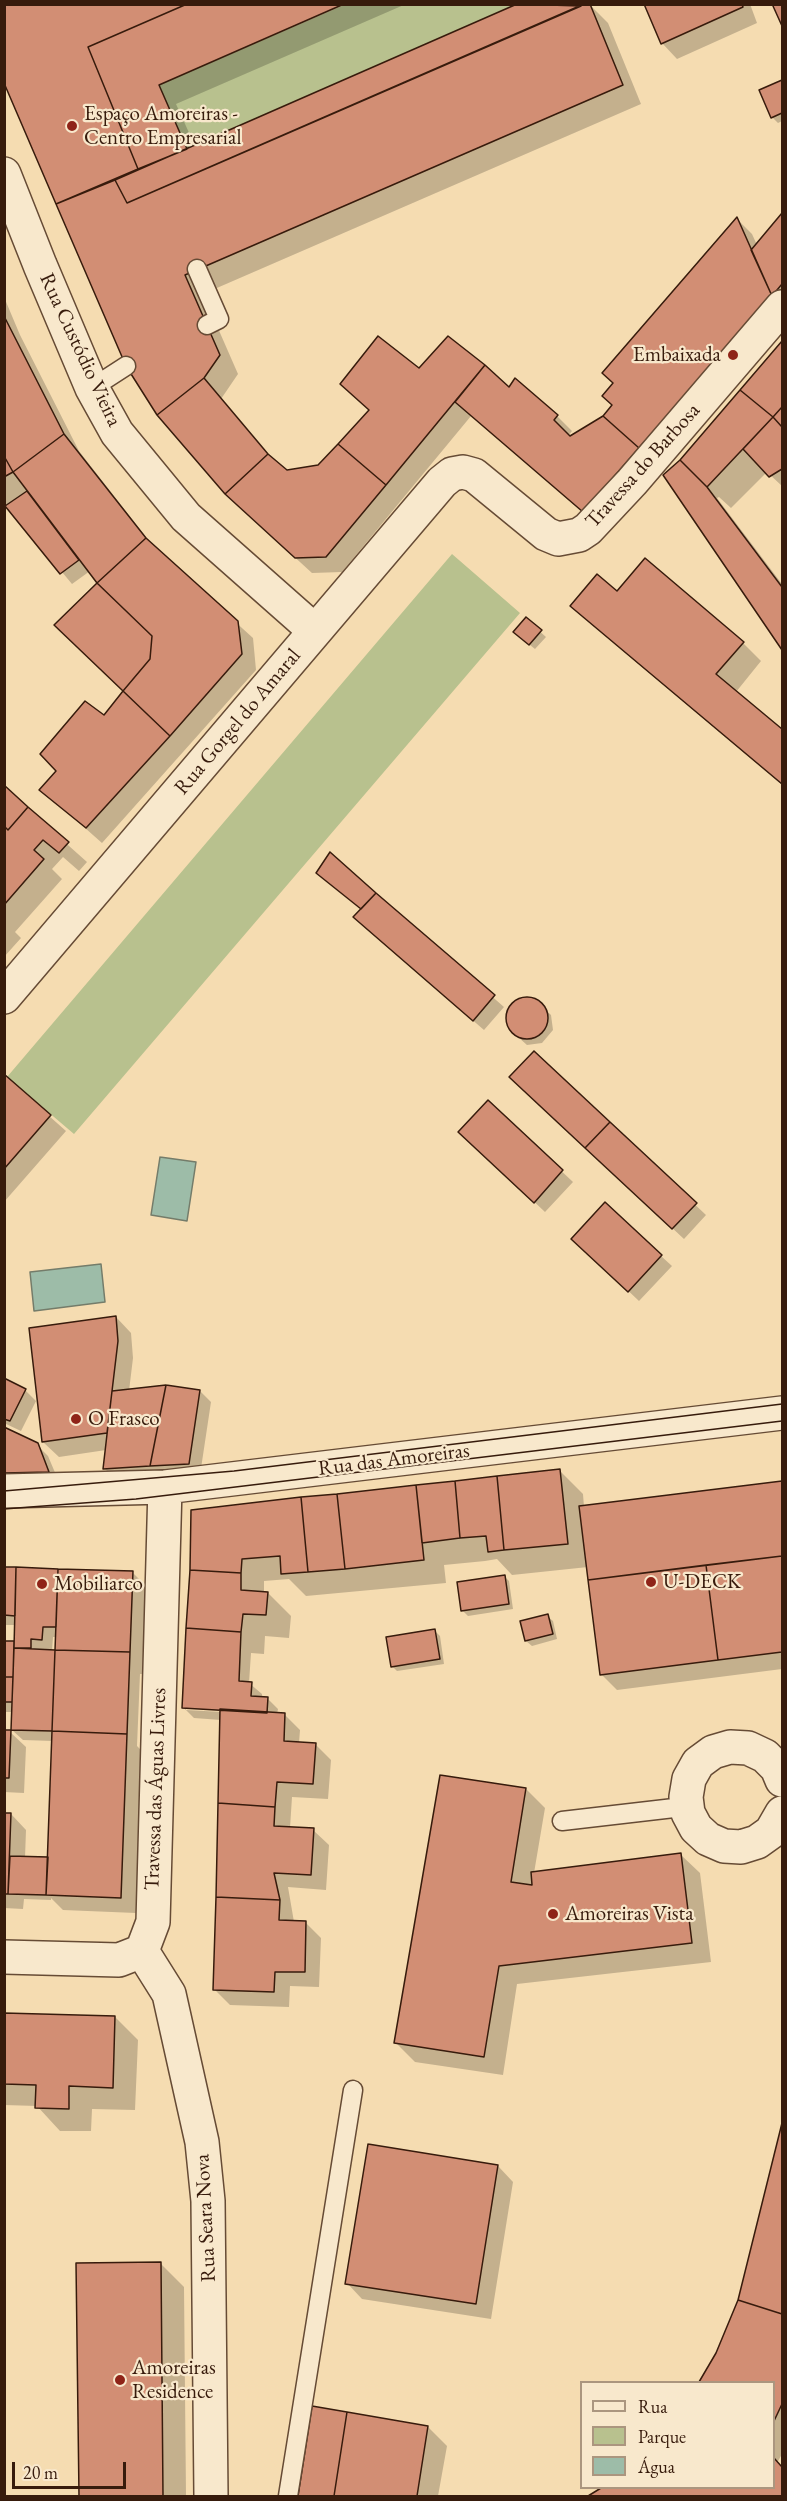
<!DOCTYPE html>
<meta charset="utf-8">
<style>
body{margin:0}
#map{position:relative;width:787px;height:2501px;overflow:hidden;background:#f5dcb1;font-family:"EB Garamond",serif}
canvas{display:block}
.frame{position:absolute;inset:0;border:6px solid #371b0c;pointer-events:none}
.legend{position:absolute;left:580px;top:2381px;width:195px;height:108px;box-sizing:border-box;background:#f8e8cc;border:2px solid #ab967f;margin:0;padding:8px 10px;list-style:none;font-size:18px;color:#371b0c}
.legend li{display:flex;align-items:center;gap:12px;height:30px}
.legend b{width:30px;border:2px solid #ab967f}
.scale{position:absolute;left:12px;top:2462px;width:114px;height:27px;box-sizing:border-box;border:3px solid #371b0c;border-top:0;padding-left:8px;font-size:18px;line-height:21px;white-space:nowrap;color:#371b0c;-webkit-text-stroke:4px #f8e8cc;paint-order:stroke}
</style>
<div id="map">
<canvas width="787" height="2501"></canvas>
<div class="frame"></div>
<ul class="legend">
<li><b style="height:8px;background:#f8e8cc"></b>Rua</li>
<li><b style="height:16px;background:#b8c18e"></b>Parque</li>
<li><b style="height:16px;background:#9dbca8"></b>Água</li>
</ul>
<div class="scale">20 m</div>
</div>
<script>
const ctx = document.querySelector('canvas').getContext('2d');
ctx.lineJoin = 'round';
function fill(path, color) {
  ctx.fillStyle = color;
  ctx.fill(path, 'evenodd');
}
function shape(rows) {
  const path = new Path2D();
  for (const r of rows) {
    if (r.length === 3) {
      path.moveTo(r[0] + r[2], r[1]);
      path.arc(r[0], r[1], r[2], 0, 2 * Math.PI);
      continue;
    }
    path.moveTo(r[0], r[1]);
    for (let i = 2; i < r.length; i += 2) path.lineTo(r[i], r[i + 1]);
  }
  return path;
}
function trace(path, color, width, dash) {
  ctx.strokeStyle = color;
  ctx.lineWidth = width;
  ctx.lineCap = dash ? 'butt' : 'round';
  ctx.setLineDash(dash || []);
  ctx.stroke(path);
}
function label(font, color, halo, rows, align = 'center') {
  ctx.font = font + ' "EB Garamond",serif';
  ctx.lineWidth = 4.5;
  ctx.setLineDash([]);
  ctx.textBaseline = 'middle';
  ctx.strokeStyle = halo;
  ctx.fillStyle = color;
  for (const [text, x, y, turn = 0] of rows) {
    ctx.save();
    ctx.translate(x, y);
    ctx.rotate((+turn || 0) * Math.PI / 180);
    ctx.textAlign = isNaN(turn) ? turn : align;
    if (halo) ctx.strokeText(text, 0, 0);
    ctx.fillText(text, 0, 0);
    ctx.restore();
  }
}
fill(shape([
 [344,5,517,5,187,149,159,85],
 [452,554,520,613,74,1134,7,1077]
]), '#b8c18e');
const water = shape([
 [160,1157,196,1162,187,1221,151,1215,160,1157],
 [101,1264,105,1302,34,1311,30,1272,101,1264]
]);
fill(water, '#9dbca8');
trace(water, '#747c6a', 1.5);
fill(shape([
 [4,4,406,4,176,104,195,146,520,4,589,4,608,23,641,104,203,294,238,374,221,399,272,460,287,471,318,466,419,370,449,338,509,389,557,416,572,431,565,440,604,417,613,405,737,219,752,234,757,245,782,216,782,317,599,526,471,416,342,572,312,573,243,510,127,366,4,79],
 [645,4,750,4,757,23,677,59,662,43],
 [782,81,782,121,778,123,773,118,761,91],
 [4,297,20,335,79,451,156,550,253,638,256,670,102,843,41,789,125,691,99,583,90,571,72,584,7,506,4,507],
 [782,344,782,486,767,472,731,508,719,497,717,498,782,584,782,647,665,476,681,460],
 [617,593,743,643,761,661,736,692,782,731,782,785,591,624,572,606],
 [526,619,546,637,535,649,520,637],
 [4,788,87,862,79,871,63,857,52,869,62,879,15,932,21,938,4,957],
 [330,855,504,1007,484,1030,366,928,363,910],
 [518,999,533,999,551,1015,553,1030,542,1043,527,1045,508,1028,507,1012],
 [534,1053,706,1215,684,1239,522,1088],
 [4,1076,66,1131,4,1202],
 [488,1102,573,1182,545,1212,471,1142],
 [584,1249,661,1256,672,1266,639,1301],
 [116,1317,131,1333,133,1358,129,1391,200,1391,211,1402,200,1475,115,1479,104,1468,106,1450,59,1457,43,1442],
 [4,1380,25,1390,36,1401,21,1431,4,1423],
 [4,1429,37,1445,48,1456,59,1482,4,1484],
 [560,1471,583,1494,584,1507,782,1482,782,1669,617,1690,601,1674,588,1567,512,1575,497,1559,485,1561,444,1565,446,1583,306,1596,289,1579,264,1581,264,1593,268,1593,291,1616,289,1638,265,1636,264,1654,251,1653,249,1683,262,1694,262,1698,267,1698,278,1709,277,1714,285,1715,300,1730,299,1743,315,1744,331,1760,328,1799,292,1797,290,1828,313,1830,329,1845,326,1890,288,1887,294,1922,306,1923,321,1938,319,1987,290,1986,289,2007,230,2005,214,1989,221,1720,194,1718,183,1707,192,1511],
 [186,1707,222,1709,222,1712,186,1710],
 [4,1569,132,1572,155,1595,152,1674,140,1674,137,1746,142,1751,136,1913,63,1910,51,1898,51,1900,24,1899,23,1909,4,1908,4,1814,11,1814,26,1830,25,1858,49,1858,53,1741,23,1740,12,1730,13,1712,4,1712],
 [6,1625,16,1625,16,1642,6,1642],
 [53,1637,57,1637,56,1651,52,1651],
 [504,1576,509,1581,513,1609,468,1616,462,1610],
 [547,1616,553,1621,557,1639,532,1646,526,1641],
 [435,1631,440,1636,444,1664,397,1671,392,1666],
 [4,1731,10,1732,26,1747,24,1793,4,1792],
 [526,1789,545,1808,534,1873,681,1855,700,1873,711,1962,517,1984,503,2075,415,2062,396,2043],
 [4,2014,115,2017,138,2040,135,2110,92,2109,91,2131,60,2131,37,2106,4,2105],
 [782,2129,782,2454,777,2463,782,2469,782,2496,590,2496,604,2488,774,2488,774,2382,699,2382,717,2353,739,2300],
 [498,2166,513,2182,491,2319,362,2299,347,2283],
 [161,2264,184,2287,186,2496,80,2496,78,2265],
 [314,2408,428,2427,447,2446,438,2496,299,2496]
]), '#0003');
const building = shape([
 [4,4,187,4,88,47,138,169,56,204,4,83,4,4],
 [187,4,344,4,159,85,187,149,138,169,88,47,187,4],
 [517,4,581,6,127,203,115,180,517,4],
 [584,4,590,4,623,85,185,275,220,355,204,378,157,415,126,366,56,204,115,180,127,203,584,4],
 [644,4,742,4,743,7,661,44,644,4],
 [776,4,782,4,782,26,773,6,776,4],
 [782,80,782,113,771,118,759,90,782,80],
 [782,213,782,284,772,296,751,250,782,213],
 [737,217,772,296,639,448,603,416,612,405,602,396,613,383,602,373,737,217],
 [5,318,64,434,13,472,4,456,5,318],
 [378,336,419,368,448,336,485,365,386,485,338,444,369,410,340,384,378,336],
 [782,341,782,407,773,417,740,390,782,341],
 [485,365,509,387,515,378,558,415,554,420,570,436,603,416,639,448,583,512,455,402,485,365],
 [204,378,268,454,225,494,157,415,204,378],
 [740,390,773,417,707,487,680,460,740,390],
 [782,407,782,427,773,417,782,407],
 [773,417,782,427,782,469,769,477,743,449,773,417],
 [64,434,146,538,97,583,13,472,64,434],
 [338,444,386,485,326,557,295,558,225,494,268,454,287,470,318,465,338,444],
 [4,456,13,472,4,477,4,456],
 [680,460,707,487,782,587,782,650,663,475,680,460],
 [27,491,79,560,60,574,5,506,27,491],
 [146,538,238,621,242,654,170,736,123,691,150,659,152,636,97,583,146,538],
 [645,558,744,642,716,674,782,729,782,784,570,606,597,574,617,591,645,558],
 [97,583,152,636,150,659,123,691,54,625,97,583],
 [526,617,542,630,529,645,513,632,526,617],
 [123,691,170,736,86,828,39,790,56,771,40,754,85,701,104,715,123,691],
 [4,785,28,807,8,830,4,826,4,785],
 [28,807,69,842,59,853,43,840,34,850,44,859,4,905,4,826,8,830,28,807],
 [330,852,376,893,361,909,316,873,330,852],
 [376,893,495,995,473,1021,353,917,376,893],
 [527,1018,21],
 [534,1051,610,1122,585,1148,509,1077,534,1051],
 [4,1074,51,1115,4,1169,4,1074],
 [488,1100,563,1170,534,1203,458,1132,488,1100],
 [610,1122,697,1203,672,1229,585,1148,610,1122],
 [605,1202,662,1255,628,1292,571,1239,605,1202],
 [116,1316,118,1341,107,1433,42,1442,29,1328,116,1316],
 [4,1378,26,1389,10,1421,4,1419,4,1378],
 [166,1385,200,1390,189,1464,150,1466,166,1385],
 [166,1385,150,1466,103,1469,112,1391,166,1385],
 [4,1427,38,1443,49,1472,4,1473,4,1427],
 [560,1469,568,1544,504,1550,497,1476,560,1469],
 [497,1476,504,1550,488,1552,486,1536,460,1538,455,1481,497,1476],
 [455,1481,460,1538,422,1543,416,1485,455,1481],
 [782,1481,782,1556,588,1580,579,1506,782,1481],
 [416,1485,424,1560,345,1569,337,1494,416,1485],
 [337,1494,345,1569,308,1572,301,1497,337,1494],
 [301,1497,308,1572,281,1574,280,1556,242,1559,241,1573,190,1570,191,1510,301,1497],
 [782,1556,782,1652,718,1660,706,1565,782,1556],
 [706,1565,718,1660,600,1675,588,1580,706,1565],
 [4,1567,16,1567,15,1616,4,1615,4,1567],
 [16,1567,58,1569,56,1627,43,1627,42,1640,31,1639,31,1648,14,1648,16,1567],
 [58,1569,133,1571,130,1652,55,1650,58,1569],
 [190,1570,241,1573,241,1590,268,1592,266,1615,243,1614,241,1632,186,1628,190,1570],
 [505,1575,509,1604,461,1611,457,1582,505,1575],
 [548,1614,553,1634,525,1641,520,1621,548,1614],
 [186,1628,241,1632,239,1681,252,1682,251,1696,268,1697,267,1713,182,1708,186,1628],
 [435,1629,440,1659,391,1667,386,1637,435,1629],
 [4,1641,14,1641,13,1677,4,1677,4,1641],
 [14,1648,55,1650,52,1731,11,1730,14,1648],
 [55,1650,130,1652,127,1734,52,1731,55,1650],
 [4,1677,13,1677,12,1702,4,1702,4,1677],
 [220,1709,285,1713,284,1741,316,1743,313,1784,277,1782,275,1807,218,1803,220,1709],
 [4,1730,11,1730,9,1778,4,1778,4,1730],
 [52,1731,127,1734,121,1898,46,1895,52,1731],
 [440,1775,526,1788,511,1882,532,1885,531,1872,681,1853,692,1943,499,1966,484,2057,394,2043,440,1775],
 [218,1803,275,1807,274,1826,314,1828,311,1875,274,1873,280,1900,216,1897,218,1803],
 [4,1813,11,1813,8,1894,4,1894,4,1813],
 [10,1856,48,1857,46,1895,8,1894,10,1856],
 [216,1897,280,1900,279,1920,306,1921,305,1972,275,1972,274,1992,213,1990,216,1897],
 [4,2013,115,2016,113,2088,69,2086,69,2109,35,2108,36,2085,4,2084,4,2013],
 [782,2123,782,2314,738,2300,782,2123],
 [368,2144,498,2165,476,2304,345,2284,368,2144],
 [161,2262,163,2496,79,2496,76,2263,161,2262],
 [738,2300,782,2314,782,2404,774,2421,774,2382,699,2382,716,2353,738,2300],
 [312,2406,347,2412,334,2496,298,2496,312,2406],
 [347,2412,428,2426,417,2496,334,2496,347,2412],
 [774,2458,782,2467,782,2496,588,2496,601,2488,774,2488,774,2458]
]);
fill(building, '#d28e74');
trace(building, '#371b0c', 1.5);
const lane = shape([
 [197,269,219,319,207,325],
 [92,388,126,366],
 [562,1821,674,1808,686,1797],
 [288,2496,353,2090]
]);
const street = shape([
 [4,174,40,265,92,388,117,433,186,517,315,631],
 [4,997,442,482,452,474,463,472,474,475,546,534,558,539,579,535,588,529,632,482,782,307],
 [4,1491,165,1487,782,1413],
 [782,1780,777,1768,765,1756,748,1748,730,1747,713,1752,698,1763,689,1779,686,1797,688,1813,696,1828,708,1839,724,1846,741,1847,757,1842,771,1832,782,1813],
 [142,1951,169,1994,202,2142,208,2201,211,2496],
 [4,1957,119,1960,142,1951,153,1922,165,1487]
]);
trace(lane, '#664b35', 21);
trace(street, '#664b35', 36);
trace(lane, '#f8e8cc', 18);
trace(street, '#f8e8cc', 33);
trace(shape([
 [4,1491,234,1471,782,1404],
 [4,1509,136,1499,782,1421]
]), '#371b0c', 1.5);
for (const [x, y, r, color] of [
 [72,126,6,"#8f2418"],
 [733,355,6,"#8f2418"],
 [76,1419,6,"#8f2418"],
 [651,1582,6,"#8f2418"],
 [42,1584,6,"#8f2418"],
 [553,1914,6,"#8f2418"],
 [120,2380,6,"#8f2418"]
]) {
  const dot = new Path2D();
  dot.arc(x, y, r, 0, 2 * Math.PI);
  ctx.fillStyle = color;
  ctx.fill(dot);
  trace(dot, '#f8e8cc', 2);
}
label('21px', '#371b0c', '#f8e8cc', [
 ["Espaço Amoreiras -",84,114],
 ["Centro Empresarial",84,138],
 ["Embaixada",721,355,"right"],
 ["O Frasco",88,1419],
 ["U-DECK",663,1582],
 ["Mobiliarco",54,1584],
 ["Amoreiras Vista",565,1914],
 ["Amoreiras",132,2368],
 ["Residence",132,2392]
], 'left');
label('21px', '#371b0c', '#f8e8cc', [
 ["Rua Custódio Vieira",80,350,65],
 ["Travessa do Barbosa",643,466,-48],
 ["Rua Gorgel do Amaral",238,722,-50],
 ["Rua das Amoreiras",394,1460,-7],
 ["Travessa das Águas Livres",156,1789,-88],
 ["Rua Seara Nova",206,2218,-93]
]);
</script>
